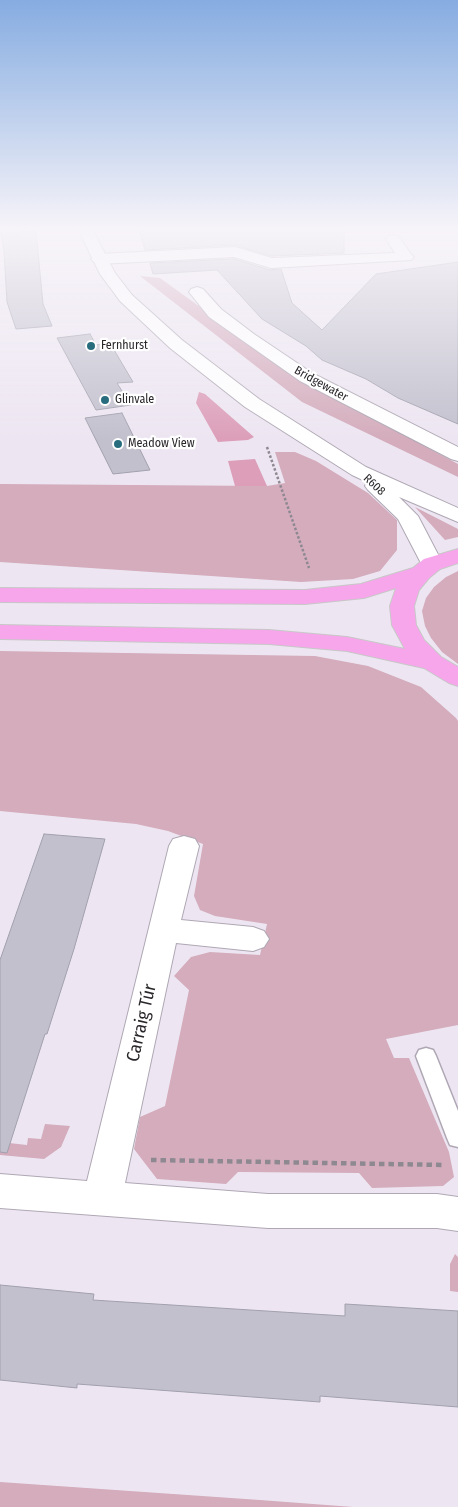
<!DOCTYPE html>
<meta charset="utf-8">
<style>
body{margin:0}
canvas{display:block;background:#ede6f2}
</style>
<canvas width="458" height="1507"></canvas>
<script>
const ctx = document.querySelector('canvas').getContext('2d');
ctx.lineJoin = 'round';
function fill(path, color) {
  ctx.fillStyle = color;
  ctx.fill(path, 'evenodd');
}
function shape(rows) {
  const path = new Path2D();
  for (const r of rows) {
    path.moveTo(r[0], r[1]);
    for (let i = 2; i < r.length; i += 2) path.lineTo(r[i], r[i + 1]);
  }
  return path;
}
function trace(path, color, width, dash) {
  ctx.strokeStyle = color;
  ctx.lineWidth = width;
  ctx.lineCap = dash ? 'butt' : 'round';
  ctx.setLineDash(dash || []);
  ctx.stroke(path);
}
function label(font, color, halo, rows, align = 'center') {
  ctx.font = font + ' "Fira Sans Condensed",sans-serif';
  ctx.lineWidth = 4.5;
  ctx.setLineDash([]);
  ctx.textBaseline = 'middle';
  ctx.strokeStyle = halo;
  ctx.fillStyle = color;
  for (const [text, x, y, turn = 0] of rows) {
    ctx.save();
    ctx.translate(x, y);
    ctx.rotate((+turn || 0) * Math.PI / 180);
    ctx.textAlign = isNaN(turn) ? turn : align;
    if (halo) ctx.strokeText(text, 0, 0);
    ctx.fillText(text, 0, 0);
    ctx.restore();
  }
}
fill(shape([
 [140,276,160,278,304,382,458,464,458,477,302,402],
 [275,452,295,452,316,461,368,493,397,520,397,550,380,571,353,579,301,582,0,562,0,484,267,486,285,483],
 [415,507,458,529,458,537,445,540],
 [458,571,458,664,442,652,431,638,425,626,422,611,426,598,434,587,446,577],
 [0,651,315,656,368,666,421,687,456,718,458,721,458,1025,386,1039,394,1058,409,1058,449,1152,454,1177,443,1186,372,1188,359,1173,238,1172,226,1184,157,1179,134,1149,140,1117,165,1106,189,990,174,976,191,957,210,952,260,955,267,924,215,916,200,910,194,896,203,844,168,831,136,824,0,811],
 [45,1124,70,1126,61,1147,44,1159,0,1155,0,1142,27,1145,28,1138,41,1139],
 [455,1254,458,1257,458,1292,450,1291,450,1264],
 [0,1482,260,1500,353,1507,0,1507]
]), '#d4acbc');
fill(shape([
 [199,392,205,394,254,437,248,440,218,442,196,403],
 [255,459,267,486,235,486,228,461]
]), '#dc9eb9');
const building = shape([
 [139,229,344,229,344,253,272,256,235,245,145,250,139,229],
 [36,231,43,304,52,326,16,329,7,302,4,251,1,233,36,231],
 [234,259,270,270,281,269,292,303,322,330,376,274,458,262,458,424,398,398,366,379,322,360,306,346,262,319,217,270,153,274,150,263,234,259],
 [90,334,96,345,110,343,133,382,117,383,131,405,96,410,57,338,90,334],
 [122,413,150,470,113,474,85,418,122,413],
 [44,834,105,839,74,949,47,1034,45,1034,7,1153,0,1152,0,960,44,834],
 [0,1285,94,1294,93,1300,345,1316,345,1304,458,1311,458,1407,320,1396,320,1402,77,1384,77,1388,0,1380,0,1285]
]);
fill(building, '#c2c0cd');
trace(building, '#a2a0ad', 1);
const lane = shape([
 [426,1048,433,1050,436,1056,458,1111,458,1147,450,1145,447,1138,416,1056,419,1050,426,1048]
]);
const street = shape([
 [393,235,398,236,411,254,414,257,411,260,271,268,234,257,99,264,94,262,91,259,94,256,99,254,235,247,272,258,395,253,386,239,388,236,393,235],
 [197,287,203,289,221,309,254,334,312,373,458,447,458,461,451,459,300,381,209,317,189,292,191,289,197,287],
 [184,836,195,839,199,846,181,920,253,927,264,931,269,939,264,947,253,951,176,943,125,1183,268,1194,437,1194,458,1197,458,1231,437,1228,268,1228,0,1208,0,1174,87,1181,169,846,173,839,184,836]
]);
const secondary = shape([
 [78,229,92,229,115,273,132,295,182,340,259,399,366,467,458,508,458,522,399,497,418,516,443,564,440,569,432,571,424,569,398,519,368,490,365,486,367,482,352,475,245,407,170,348,120,301,100,274,78,229]
]);
const highway = shape([
 [458,549,458,563,440,569,429,578,419,590,414,606,416,625,424,640,441,657,458,667,458,686,449,683,424,668,347,651,269,644,0,639,0,625,269,630,347,637,405,649,392,625,390,606,396,588,364,598,305,604,0,602,0,588,305,590,361,584,413,568,424,559,458,549]
]);
trace(lane, '#afa8b4', 3);
trace(street, '#afa8b4', 2);
trace(secondary, '#afa8b4', 2);
trace(highway, '#c8c7c8', 2);
trace(shape([
 [267,447,309,568]
]), '#8e8991', 2.5, [2.5, 2]);
trace(shape([
 [151,1160,445,1165]
]), '#8e8991', 4.5, [5.5, 4]);
fill(lane, '#fff');
fill(street, '#fff');
fill(secondary, '#fff');
fill(highway, '#f7a6eb');
const sky = ctx.createLinearGradient(0, 0, 0, 440);
sky.addColorStop(0, '#86ace1');
sky.addColorStop(0.52, '#f7f4f9');
sky.addColorStop(1, '#f7f4f900');
ctx.fillStyle = sky;
ctx.fillRect(0, 0, 458, 440);
for (const [x, y, r, color] of [
 [91,346,5,"#286d7d"],
 [105,400,5,"#286d7d"],
 [118,444,5,"#286d7d"]
]) {
  const dot = new Path2D();
  dot.arc(x, y, r, 0, 2 * Math.PI);
  ctx.fillStyle = color;
  ctx.fill(dot);
  trace(dot, '#fff', 2);
}
label('12px', '#2a272b', '#fff', [
 ["Fernhurst",101,346],
 ["Glinvale",115,400],
 ["Meadow View",128,444]
], 'left');
label('12px', '#2a272b', '#fff', [
 ["Bridgewater",321,384,29],
 ["R608",374,485,43]
]);
label('18px', '#2a272b', '#fff', [
 ["Carraig Túr",142,1023,-77]
]);
</script>
